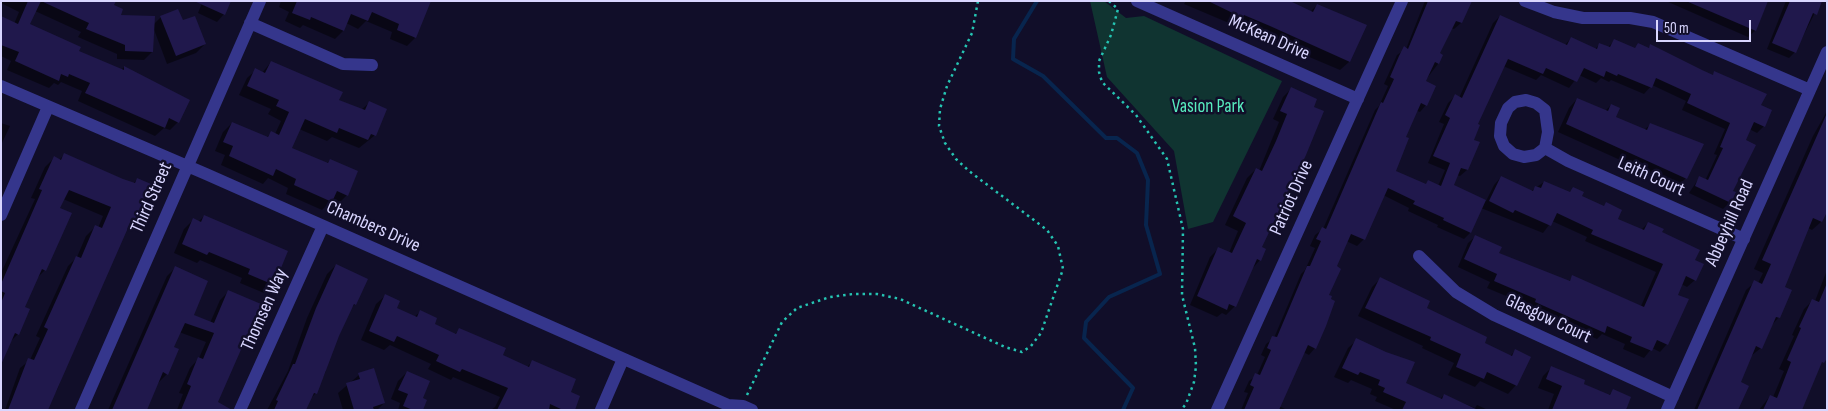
<!DOCTYPE html>
<style>
body{margin:0}
#map{position:relative;width:1828px;height:411px;overflow:hidden;background:#110e29;font-family:"Sofia Sans Condensed",sans-serif}
canvas{display:block}
.frame{position:absolute;inset:0;border:2px solid #d9d6ff;pointer-events:none}
.scale{position:absolute;left:1656px;top:20px;width:95px;height:22px;box-sizing:border-box;border:2px solid #d9d6ff;border-top:0;padding-left:6px;font-size:15px;line-height:18px;white-space:nowrap;color:#d9d6ff;-webkit-text-stroke:4px #110e29;paint-order:stroke}
</style>
<div id="map">
<canvas width="1828" height="411"></canvas>
<div class="frame"></div>
<div class="scale">50 m</div>
</div>
<script>
const ctx = document.querySelector('canvas').getContext('2d');
ctx.lineJoin = 'round';
function fill(path, color) {
  ctx.fillStyle = color;
  ctx.fill(path, 'evenodd');
}
function shape(rows) {
  const path = new Path2D();
  for (const r of rows) {
    path.moveTo(r[0], r[1]);
    for (let i = 2; i < r.length; i += 2) path.lineTo(r[i], r[i + 1]);
  }
  return path;
}
function trace(path, color, width, dash) {
  ctx.strokeStyle = color;
  ctx.lineWidth = width;
  ctx.lineCap = dash ? 'butt' : 'round';
  ctx.setLineDash(dash || []);
  ctx.stroke(path);
}
function label(font, color, halo, rows, align = 'center') {
  ctx.font = font + ' "Sofia Sans Condensed",sans-serif';
  ctx.lineWidth = 5;
  ctx.setLineDash([]);
  ctx.textBaseline = 'middle';
  ctx.strokeStyle = halo;
  ctx.fillStyle = color;
  for (const [text, x, y, turn = 0] of rows) {
    ctx.save();
    ctx.translate(x, y);
    ctx.rotate((+turn || 0) * Math.PI / 180);
    ctx.textAlign = isNaN(turn) ? turn : align;
    if (halo) ctx.strokeText(text, 0, 0);
    ctx.fillText(text, 0, 0);
    ctx.restore();
  }
}
fill(shape([
 [1090,1,1104,1,1126,18,1144,16,1282,81,1213,222,1188,229,1174,151,1107,77]
]), '#103431');
fill(shape([
 [1,1,114,1,112,6,119,16,153,25,161,17,182,22,205,44,196,53,167,64,153,27,152,52,144,60,117,59,117,54,78,37,81,32,35,11,28,25,78,52,121,70,124,67,178,122,170,130,164,128,155,136,78,101,82,91,61,82,58,85,54,83,49,88,7,70,11,61,1,56,1,18,14,24,19,12,1,3],
 [281,1,390,1,415,38,407,46,390,39,392,32,366,21,358,29,346,23,343,31,335,39,303,25,300,28,285,21,289,12,279,7],
 [1186,1,1287,1,1310,12,1317,5,1365,25,1349,62,1340,70,1184,4],
 [1425,1,1466,1,1470,3,1461,23,1454,29,1451,28,1438,54,1441,55,1438,64,1424,82,1426,105,1420,112,1417,111,1405,138,1395,171,1425,185,1438,186,1445,170,1428,163,1444,124,1439,122,1448,103,1455,96,1459,98,1493,23,1500,16,1565,45,1571,38,1595,49,1600,44,1607,48,1614,41,1634,49,1638,45,1647,49,1651,46,1712,76,1715,73,1760,106,1764,126,1757,133,1749,129,1744,141,1730,202,1723,209,1689,193,1699,178,1705,181,1717,155,1714,154,1725,129,1682,110,1686,101,1652,85,1644,94,1611,80,1609,82,1601,78,1596,83,1579,75,1569,88,1541,75,1536,80,1503,66,1476,124,1472,140,1478,143,1467,170,1460,176,1457,175,1452,186,1486,201,1494,185,1501,177,1531,191,1544,182,1569,193,1573,189,1580,196,1603,207,1606,204,1616,220,1641,230,1648,223,1694,260,1695,280,1687,287,1681,284,1676,295,1667,344,1660,352,1652,348,1644,358,1623,349,1625,344,1602,334,1597,339,1528,309,1530,306,1487,288,1490,282,1458,267,1468,243,1476,236,1498,254,1568,282,1573,277,1641,306,1656,272,1585,241,1587,237,1552,221,1543,233,1481,208,1470,233,1464,239,1437,227,1438,225,1408,211,1409,208,1383,195,1364,239,1357,246,1346,241,1335,266,1315,348,1309,355,1303,352,1279,406,1287,410,1241,410,1248,393,1244,392,1249,381,1257,375,1265,357,1261,355,1266,344,1274,338,1301,274,1305,270,1315,248,1310,246,1315,235,1323,229,1375,110,1379,106,1388,86,1384,84,1393,64,1397,55,1406,49],
 [1666,1,1767,1,1755,31,1748,37],
 [1786,1,1821,1,1795,52,1789,58,1767,49],
 [202,3,224,14,217,22,198,13],
 [271,62,338,100,361,110,369,103,385,109,374,136,359,148,332,137,327,141,299,129,290,149,326,164,330,160,347,195,338,204,331,201,322,210,286,194,288,188,268,178,263,184,221,165,225,155,215,151,223,132,232,123,266,138,271,133,275,134,281,121,268,114,271,109,239,95,247,78,256,70,262,73],
 [1291,89,1316,100,1260,248,1260,260,1252,269,1235,306,1226,315,1222,313,1217,317,1190,305,1210,257,1219,248,1229,253,1238,231,1225,225,1247,178,1256,169,1259,171,1279,122,1273,119,1283,97],
 [1577,99,1605,111,1611,105,1615,118,1644,130,1651,124,1686,178,1678,186,1558,132,1569,108],
 [1827,111,1827,210,1821,222,1812,230,1808,228,1783,288,1779,317,1772,325,1761,348,1751,356,1739,383,1737,410,1694,410,1746,290,1755,282,1758,283,1763,273,1754,269,1813,136],
 [1,123,10,126,1,145],
 [65,154,133,184,137,179,133,222,126,229,67,362,58,388,46,410,5,410,20,368,30,360,40,338,36,336,68,266,77,257,86,236,95,227,98,228,103,216,63,199,59,208,45,270,36,279,24,308,18,334,10,342,1,366,1,273,35,199,31,198,45,167,54,158,59,160],
 [204,216,273,284,264,293,240,283,242,278,200,260,197,263,174,253,184,229,193,220,198,222],
 [336,265,355,304,350,310,324,370,326,371,316,393,309,400,305,410,267,410,288,371,307,318,327,274],
 [176,267,193,315,210,323,220,300,229,291,214,410,177,410,183,394,179,393,190,368,199,358,206,342,179,332,173,347,167,374,158,383,146,410,108,410,167,276],
 [1827,270,1827,354,1819,366,1801,410,1759,410,1770,396,1773,397,1784,371,1779,369,1794,336,1792,335,1804,309,1813,300,1815,301],
 [1380,279,1483,344,1510,356,1515,351,1516,385,1508,394,1480,381,1475,387,1448,375,1454,363,1422,348,1423,346,1358,316,1372,287],
 [385,296,395,309,414,317,420,312,433,324,454,335,460,329,502,355,527,367,533,361,569,392,573,410,491,410,495,407,500,397,453,377,451,380,428,369,431,364,390,345,384,350,361,340,376,304],
 [1357,340,1404,383,1440,399,1444,395,1475,408,1477,405,1488,410,1396,410,1375,401,1377,397,1370,394,1372,389,1351,380,1348,383,1334,377,1348,348],
 [1551,368,1608,396,1613,391,1628,410,1548,410,1554,394,1538,388,1543,376],
 [407,372,421,399,421,410,398,410,400,403,391,399,398,381],
 [359,375,384,403,377,410,343,410,338,393]
]), '#0007');
trace(shape([
 [1037,1,1014,39,1013,59,1043,76,1106,138,1117,138,1137,153,1148,180,1146,225,1160,274,1109,297,1086,322,1084,338,1133,388,1123,410]
]), '#08254e', 4);
fill(shape([
 [28,1,41,1,30,24,81,47,79,51,124,70,124,66,190,100,179,123,169,118,165,128,85,93,90,83,69,74,68,77,61,74,59,81,15,61,19,52,1,45,1,16,18,24],
 [41,1,116,1,114,5,123,9,121,15,155,16,153,52,125,51,125,45,86,29,89,23],
 [194,1,231,1,225,15],
 [297,1,431,1,416,38,397,30,399,24,372,12,368,21,351,14,344,31,311,17,310,20,292,13],
 [1208,1,1290,1,1313,12,1317,4,1367,25,1350,62,1270,26,1244,15,1243,18],
 [1428,1,1472,1,1462,23,1456,21,1440,53,1443,55,1439,64,1435,62,1426,81,1436,86,1427,106,1421,103,1406,137,1409,138,1396,171,1426,184,1428,180,1441,186,1450,163,1433,156,1450,118,1445,115,1455,94,1462,98,1500,15,1567,45,1571,37,1597,49,1599,43,1610,47,1614,39,1635,48,1638,43,1649,48,1650,44,1702,70,1713,75,1714,71,1767,94,1761,105,1772,110,1765,127,1754,122,1746,140,1756,145,1733,191,1736,192,1731,203,1695,186,1699,176,1708,180,1723,148,1720,147,1730,123,1687,103,1691,94,1656,78,1652,88,1618,74,1617,76,1606,71,1604,77,1584,68,1577,82,1546,68,1543,74,1508,59,1478,124,1480,125,1474,140,1480,142,1468,170,1461,168,1454,185,1486,200,1471,233,1443,220,1444,218,1413,204,1415,201,1388,188,1365,240,1351,234,1337,266,1341,269,1329,295,1332,296,1331,299,1335,301,1326,326,1316,349,1308,345,1279,410,1244,410,1254,387,1250,385,1255,373,1260,375,1271,350,1267,348,1272,336,1277,337,1307,266,1310,266,1321,241,1316,239,1322,227,1326,229,1381,102,1383,103,1394,79,1390,77,1399,56,1404,46,1408,49],
 [1686,1,1768,1,1756,31],
 [1790,1,1822,1,1817,15,1813,13,1796,53,1772,43],
 [178,9,183,20,195,16,206,44,176,56,160,16],
 [271,61,343,92,339,100,365,110,369,101,387,109,376,136,371,134,368,140,339,128,337,133,305,119,292,148,328,163,330,159,358,171,348,196,337,191,332,202,294,185,296,179,276,169,273,176,229,156,233,146,223,142,232,122,268,137,271,131,279,135,289,112,276,106,279,100,247,86,255,68,265,73],
 [1291,87,1317,99,1314,107,1324,111,1306,155,1262,247,1266,249,1261,261,1257,259,1236,307,1229,304,1227,310,1197,296,1218,247,1232,253,1246,223,1233,216,1256,168,1262,171,1276,141,1287,114,1280,111],
 [1577,98,1608,111,1611,104,1620,108,1616,117,1647,130,1650,123,1704,144,1687,179,1566,124],
 [1827,113,1827,212,1822,222,1813,218,1785,287,1792,290,1780,318,1776,317,1762,349,1756,346,1741,382,1749,386,1738,410,1697,410,1754,280,1762,284,1771,264,1762,260],
 [64,153,123,179,135,183,137,178,151,184,134,223,131,221,48,410,8,410,28,358,34,360,48,329,44,327,76,256,81,258,95,225,102,228,111,207,69,190,60,208,72,213,46,271,42,269,25,307,30,309,19,335,15,333,1,365,1,303,5,293,1,291,1,284,42,190,39,189,54,156,61,160],
 [1501,176,1533,191,1535,186,1541,188,1544,181,1570,192,1573,187,1584,192,1582,196,1604,206,1606,202,1622,210,1618,219,1644,230,1648,222,1664,229,1662,232,1700,250,1695,260,1704,264,1696,281,1686,276,1678,295,1689,299,1668,345,1657,340,1652,351,1630,342,1632,337,1607,326,1605,333,1535,302,1536,299,1494,281,1497,274,1464,259,1475,235,1502,247,1499,253,1570,281,1572,275,1644,307,1663,264,1591,234,1593,230,1557,213,1551,226,1515,210,1513,213,1489,201],
 [204,215,288,251,274,285,248,274,250,269,209,252,207,255,182,244,193,218,201,222],
 [336,264,368,279,356,305,354,304,339,336,317,394,314,393,306,410,274,410,278,401,276,400,293,364,295,364,316,308],
 [175,266,208,281,194,315,214,323,228,290,261,304,218,402,232,410,181,410,191,386,187,384,198,357,203,359,214,333,185,323,174,347,179,349,168,375,163,372,147,410,112,410],
 [1380,277,1430,301,1427,308,1487,337,1485,343,1512,356,1515,349,1531,357,1517,386,1487,372,1484,379,1456,367,1461,354,1430,340,1431,337,1365,308],
 [1827,283,1827,358,1824,363,1822,362,1802,410,1763,410,1770,395,1777,398,1791,362,1787,360,1801,328,1799,327,1812,299,1819,302],
 [385,294,400,301,397,308,417,317,420,310,437,318,435,324,456,334,459,328,506,348,503,355,529,367,532,360,576,379,571,392,580,396,575,410,563,410,550,404,549,410,497,410,508,388,462,369,460,372,436,361,439,355,397,336,394,342,369,331],
 [1356,338,1386,352,1415,362,1406,383,1442,399,1444,394,1478,410,1402,410,1406,402,1383,392,1385,388,1378,385,1380,380,1360,372,1358,375,1342,368],
 [1551,366,1585,380,1584,384,1610,395,1613,389,1631,397,1626,410,1552,410,1562,386,1546,379],
 [374,368,385,403,373,407,374,410,354,410,346,383,360,379,358,373],
 [407,371,430,381,423,398,427,400,423,410,413,410,403,406,408,394,398,390]
]), '#20184c');
trace(shape([
 [1109,1,1118,9,1111,35,1099,61,1099,72,1102,82,1136,115,1167,159,1183,229,1182,295,1195,348,1196,366,1194,382,1186,404,1181,410],
 [747,395,782,322,797,308,830,297,853,294,877,294,900,299,1005,347,1022,352,1031,346,1041,333,1063,269,1058,246,1047,230,969,171,956,159,945,143,939,126,940,109,947,86,972,33,978,1]
]), '#25c4b2', 2.5, [2.5, 4]);
trace(shape([
 [1137,1,1358,99],
 [1525,1,1554,12,1583,18,1630,18,1653,22,1810,90],
 [250,23,343,64,372,65],
 [1,86,206,174,728,405,743,406,752,410],
 [1526,100,1536,103,1545,110,1548,132,1545,148,1536,155,1524,157,1513,154,1504,146,1500,136,1501,123,1508,108,1515,102,1526,100],
 [1545,148,1568,161,1744,239],
 [1,215,48,107],
 [1419,256,1456,292,1494,315,1673,397],
 [81,410,260,1],
 [240,410,323,226],
 [601,410,623,359],
 [1217,410,1402,1],
 [1667,410,1827,52]
]), '#35368c', 12);
label('19px', '#d9d6ff', '#110e29', [
 ["McKean Drive",1269,38,24],
 ["Leith Court",1651,177,24],
 ["Third Street",152,198,-66],
 ["Patriot Drive",1292,198,-66],
 ["Abbeyhill Road",1730,223,-66],
 ["Chambers Drive",373,227,24],
 ["Thomsen Way",265,310,-66],
 ["Glasgow Court",1548,319,25]
]);
label('19px', '#57eabe', '#110e29', [
 ["Vasion Park",1208,107]
]);
</script>
